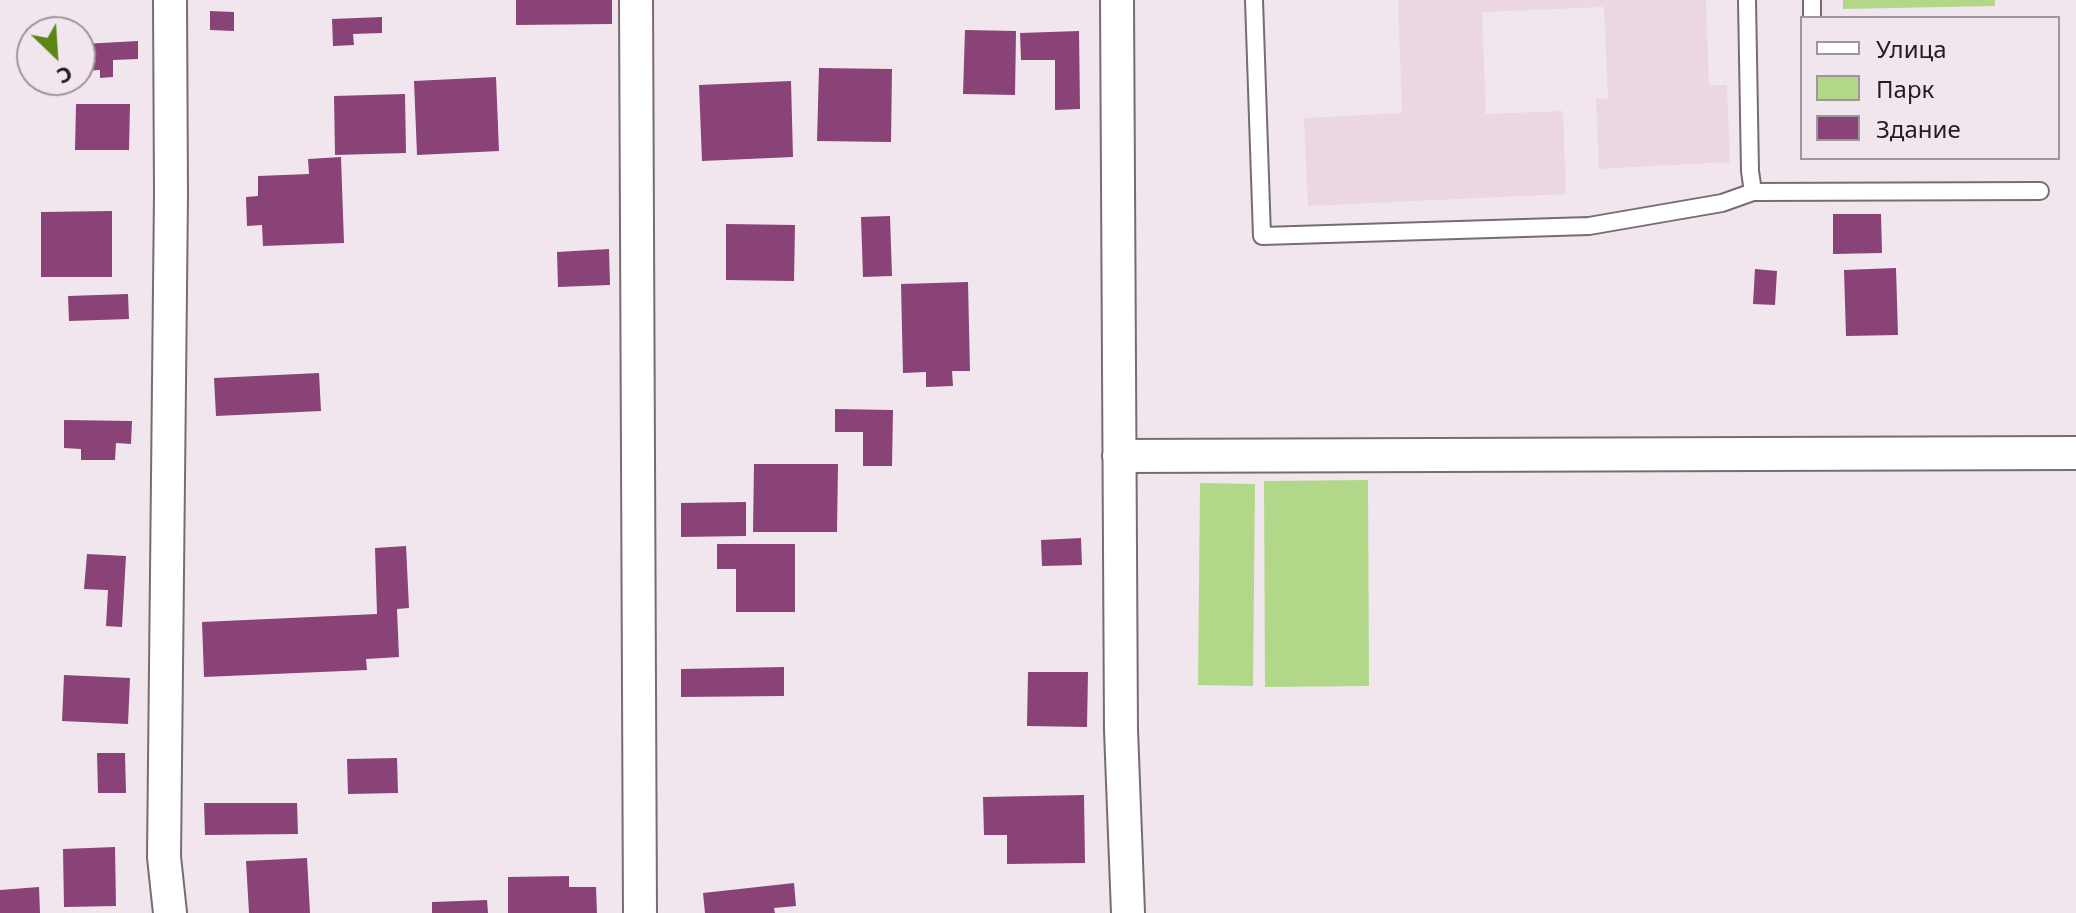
<!DOCTYPE html>
<meta charset="utf-8">
<style>
body{margin:0}
#map{position:relative;width:2076px;height:913px;overflow:hidden;background:#f2e6ee;font-family:"Noto Sans",sans-serif}
canvas{display:block}
.legend{position:absolute;left:1800px;top:16px;width:260px;height:144px;box-sizing:border-box;background:#f2e6ee;border:2px solid #9e969c;margin:0;padding:10px 14px;list-style:none;font-size:24px;color:#211d20}
.legend li{display:flex;align-items:center;gap:16px;height:40px}
.legend b{width:40px;border:2px solid #9e969c}
.north{position:absolute;left:16px;top:16px;width:80px;height:80px;box-sizing:border-box;background:#f2e6ee;border:2px solid #9e969c;border-radius:50%;rotate:155deg;font-size:22px;font-weight:700;line-height:32px;text-align:center;color:#211d20}
.north::after{content:'';display:block;margin:auto;width:28px;height:36px;background:#5a8615;clip-path:polygon(50% 0,100% 100%,50% 72%,0 100%)}
</style>
<div id="map">
<canvas width="2076" height="913"></canvas>
<ul class="legend">
<li><b style="height:10px;background:#fff"></b>Улица</li>
<li><b style="height:22px;background:#b1d889"></b>Парк</li>
<li><b style="height:22px;background:#894376"></b>Здание</li>
</ul>
<div class="north">С</div>
</div>
<script>
const ctx = document.querySelector('canvas').getContext('2d');
ctx.lineJoin = 'round';
function fill(path, color) {
  ctx.fillStyle = color;
  ctx.fill(path, 'evenodd');
}
function shape(rows) {
  const path = new Path2D();
  for (const r of rows) {
    path.moveTo(r[0], r[1]);
    for (let i = 2; i < r.length; i += 2) path.lineTo(r[i], r[i + 1]);
  }
  return path;
}
function trace(path, color, width, dash) {
  ctx.strokeStyle = color;
  ctx.lineWidth = width;
  ctx.lineCap = dash ? 'butt' : 'round';
  ctx.setLineDash(dash || []);
  ctx.stroke(path);
}
fill(shape([
 [1398,0,1706,0,1709,85,1727,85,1730,162,1599,169,1596,99,1608,98,1604,7,1482,12,1486,114,1563,111,1566,194,1308,206,1304,118,1402,113]
]), '#ead7e3');
fill(shape([
 [1843,0,1995,0,1995,6,1843,9],
 [1368,480,1369,686,1265,687,1264,481],
 [1200,483,1255,484,1253,686,1198,685]
]), '#b1d889');
fill(shape([
 [516,0,612,0,612,24,516,25],
 [210,11,234,12,234,31,210,30],
 [382,17,382,33,353,34,354,45,333,46,332,19],
 [965,30,1016,31,1015,95,963,94],
 [1079,31,1080,109,1055,110,1055,60,1021,60,1020,33],
 [138,41,138,59,113,60,113,77,100,78,100,70,84,71,83,44],
 [819,68,892,69,891,142,817,141],
 [496,77,499,151,417,155,414,81],
 [791,81,793,157,702,161,699,85],
 [405,94,406,153,335,155,334,96],
 [76,104,130,104,129,150,75,150],
 [341,157,344,243,263,246,262,225,247,226,246,197,258,196,258,176,309,174,308,159],
 [112,211,112,277,41,277,41,212],
 [1833,214,1881,214,1882,253,1833,254],
 [890,216,892,276,863,277,861,217],
 [726,224,795,225,794,281,726,280],
 [609,249,610,285,558,287,557,252],
 [1896,268,1898,335,1846,336,1844,270],
 [1755,269,1777,271,1775,305,1753,304],
 [968,282,970,371,952,371,953,386,926,387,926,372,903,373,901,284],
 [128,294,129,319,69,321,68,296],
 [319,373,321,411,216,416,214,378],
 [835,409,893,410,892,466,863,466,863,432,835,432],
 [64,420,132,421,131,444,116,443,115,460,81,460,81,449,64,448],
 [754,464,838,464,837,532,753,532],
 [746,502,746,536,681,537,681,503],
 [1081,538,1082,565,1042,566,1041,540],
 [717,544,795,544,795,612,736,612,736,569,717,569],
 [406,546,409,608,397,609,399,657,366,659,367,670,204,677,202,622,377,614,375,548],
 [87,554,126,556,122,627,106,626,108,590,84,589],
 [784,667,784,696,681,697,681,669],
 [1028,672,1088,672,1087,727,1027,726],
 [64,675,130,678,128,724,62,721],
 [97,753,125,753,126,793,98,793],
 [397,758,398,793,348,794,347,759],
 [1084,795,1085,863,1007,864,1007,835,984,835,983,797],
 [204,803,297,803,298,834,205,835],
 [115,847,116,906,64,907,63,849],
 [307,858,310,913,249,913,246,861],
 [569,876,569,887,596,887,597,913,508,913,508,877],
 [794,883,796,906,774,908,775,913,705,913,703,893],
 [39,887,40,913,0,913,0,890],
 [487,900,488,913,432,913,432,902]
]), '#894376');
const lane = shape([
 [1254,0,1262,236,1589,226,1722,203,1753,192,2040,191],
 [1747,0,1750,171,1753,192],
 [1812,0,1812,18]
]);
const street = shape([
 [636,0,640,913],
 [1117,0,1121,730,1128,913],
 [1119,456,2076,453],
 [170,913,164,857,171,194,170,0]
]);
trace(lane, '#776c73', 20);
trace(street, '#776c73', 36);
trace(lane, '#fff', 16);
trace(street, '#fff', 32);
</script>
